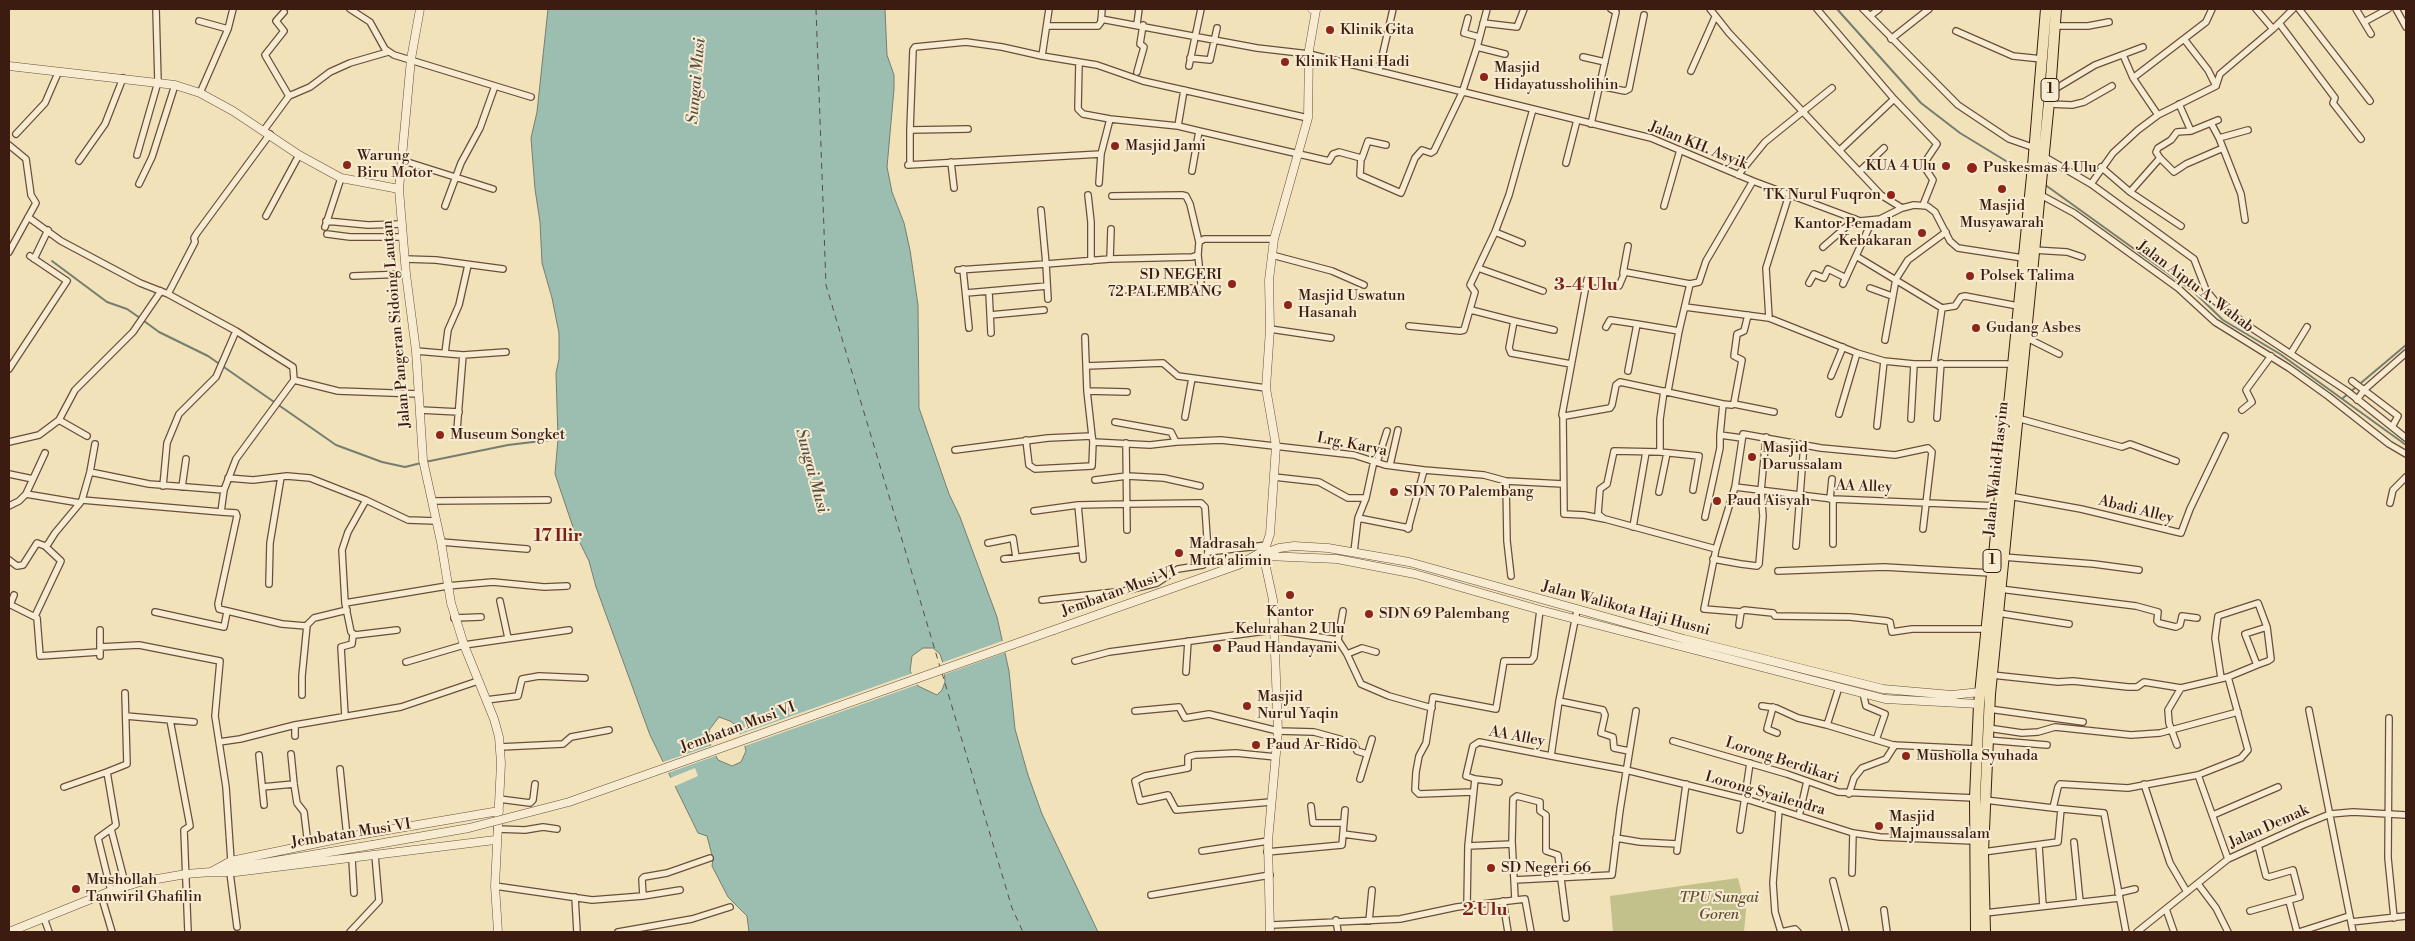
<!DOCTYPE html>
<style>
body{margin:0}
#map{position:relative;width:2415px;height:941px;overflow:hidden;background:#f2e2ba;font-family:"Libre Bodoni",serif}
canvas{display:block}
.frame{position:absolute;inset:0;border:10px solid #3c1c11;pointer-events:none}
</style>
<div id="map">
<canvas width="2415" height="941"></canvas>
<div class="frame"></div>
</div>
<script>
const ctx = document.querySelector('canvas').getContext('2d');
ctx.lineJoin = 'round';
function fill(path, color) {
  ctx.fillStyle = color;
  ctx.fill(path, 'evenodd');
}
function shape(rows) {
  const path = new Path2D();
  for (const r of rows) {
    path.moveTo(r[0], r[1]);
    for (let i = 2; i < r.length; i += 2) path.lineTo(r[i], r[i + 1]);
  }
  return path;
}
function trace(path, color, width, dash) {
  ctx.strokeStyle = color;
  ctx.lineWidth = width;
  ctx.lineCap = dash ? 'butt' : 'round';
  ctx.setLineDash(dash || []);
  ctx.stroke(path);
}
function label(font, color, halo, rows, align = 'center') {
  ctx.font = font + ' "Libre Bodoni",serif';
  ctx.lineWidth = 4;
  ctx.setLineDash([]);
  ctx.textBaseline = 'middle';
  ctx.strokeStyle = halo;
  ctx.fillStyle = color;
  for (const [text, x, y, turn = 0] of rows) {
    ctx.save();
    ctx.translate(x, y);
    ctx.rotate((+turn || 0) * Math.PI / 180);
    ctx.textAlign = isNaN(turn) ? turn : align;
    if (halo) ctx.strokeText(text, 0, 0);
    ctx.fillText(text, 0, 0);
    ctx.restore();
  }
}
fill(shape([
 [1738,878,1746,910,1744,932,1613,932,1610,896]
]), '#c2c18b');
const water = shape([
 [548,9,885,9,887,55,894,75,894,89,887,167,892,192,904,223,910,250,918,305,919,408,949,494,960,517,997,617,1009,671,1015,729,1028,775,1042,814,1098,932,749,932,747,916,728,897,712,866,713,859,707,836,698,833,650,735,596,587,589,561,575,533,555,474,558,439,556,373,559,359,559,333,552,298,542,263,540,222,535,189,531,138,537,112,548,9],
 [923,648,933,648,940,654,944,666,945,682,942,690,937,695,918,686,910,671,912,656,923,648],
 [719,717,730,721,737,726,744,743,746,751,741,762,732,766,718,760,710,744,709,730,719,717]
]);
fill(water, '#9bbeb0');
trace(water, '#757d70', 1);
fill(shape([
 [1005,640,1007,652,943,675,941,663],
 [913,673,919,684,742,747,738,735],
 [713,745,718,755,665,774,660,763],
 [695,768,698,776,673,787,670,778]
]), '#f2e2ba');
trace(shape([
 [1837,9,1921,103,1960,133,2029,175],
 [2044,184,2194,292,2223,320,2280,354,2406,445],
 [52,261,107,302,127,309,140,318],
 [144,321,159,332,208,356,336,445,382,462,405,467,421,463],
 [2343,398,2406,345],
 [425,462,508,445,558,439]
]), '#757d70', 2);
trace(shape([
 [816,9,826,285,940,667],
 [942,673,1012,908,1023,932]
]), '#584d41', 1, [6, 5]);
const minor = shape([
 [350,9,370,22,385,49,394,55,531,97],
 [1710,9,1729,33,1881,195,1902,208],
 [1817,9,1894,99,1937,144,1923,165,1933,180,1923,205],
 [1863,9,1958,105,2009,139,2035,148],
 [2256,9,2273,29],
 [2299,9,2370,101],
 [2356,9,2371,34],
 [2396,9,2406,27],
 [284,12,276,21,284,31,265,55,289,96],
 [1870,16,1879,9],
 [1468,18,1464,33,1479,37],
 [1101,19,1257,48,1309,54,1651,138,1753,181,1860,221,1880,219,1902,208,1914,205,1927,206,1935,212,1950,241,1958,248,2023,258],
 [199,21,228,29],
 [2364,22,2388,9],
 [1483,23,1517,27,1524,9],
 [2279,23,2335,98,2333,103,2361,139],
 [1137,24,1139,9],
 [1048,26,1098,26,1101,22,1102,9],
 [2055,26,2088,26,2109,22],
 [1956,31,2013,56,2042,59],
 [1891,39,1929,9],
 [2184,39,2208,70,2216,86],
 [1477,47,1487,9],
 [2123,55,2133,78,2158,115],
 [1042,56,1049,9],
 [1583,57,1605,62],
 [1190,58,1210,60,1217,28],
 [1189,66,1201,9],
 [1379,70,1393,9],
 [1691,71,1715,17],
 [1137,72,1144,47,1140,44,1143,25],
 [2133,78,2206,22,2212,9],
 [1600,86,1625,91,1629,89,1644,15],
 [1184,90,1178,126,1199,131],
 [2050,92,2095,65,2143,47],
 [200,93,228,29,233,9],
 [2049,104,2072,105,2084,102,2112,86],
 [2179,104,2191,131,2218,120],
 [1533,109,1509,195,1495,232,1478,268,1543,291],
 [1110,119,1178,126],
 [2211,123,2219,138],
 [1591,124,1616,12,1611,9],
 [264,130,289,96,310,87,330,72,350,63,388,52],
 [910,130,913,50,915,47,966,42,1002,47,1042,56,1097,65,1143,81,1308,118],
 [16,134,45,103,58,73],
 [9,145,26,159,31,195,36,203,9,252],
 [2223,148,2241,194,2245,220],
 [1840,150,1894,99],
 [137,155,158,82,156,9],
 [2043,156,2091,184,2194,259,2206,290,2215,301,2247,325,2347,391,2406,438],
 [1362,158,1368,141,1386,145],
 [2160,158,2156,152,2158,148,2171,140,2177,132,2191,131],
 [401,160,493,189],
 [79,161,105,124,123,78],
 [951,162,954,188],
 [1566,163,1577,120],
 [910,164,910,130,968,129],
 [908,165,1101,154,1110,119,1083,114,1078,109,1079,62],
 [2101,167,2130,192,2181,226],
 [1192,171,1199,131,1329,161,1333,154,1339,152,1361,158,1360,175,1401,193,1415,158,1422,150,1431,153,1434,151,1462,93,1477,47,1505,54],
 [1859,172,1884,148],
 [1738,175,1765,142,1832,88],
 [1099,183,1101,154],
 [139,184,152,157,175,85],
 [2091,184,2113,153,2138,130,2158,115,2216,86,2220,74,2273,29,2293,9],
 [2130,192,2160,158,2174,172,2186,164,2223,148,2219,138,2248,130],
 [2039,194,2074,213,2178,288,2215,322,2289,368,2328,396,2389,444,2406,454],
 [1088,195,1091,222,1091,261],
 [1112,196,1182,195,1186,196,1190,204,1199,242],
 [445,206,461,163,480,128,495,86],
 [1664,206,1680,150],
 [1041,210,1046,264,1110,259,1192,257,1198,255,1199,242,1204,239,1274,239],
 [266,216,299,155],
 [28,217,61,241,140,283,168,294,236,331,293,367,294,380,236,459,224,490,221,512,82,500,80,503],
 [326,221,368,225,402,224],
 [325,227,341,178],
 [1495,232,1522,243],
 [327,234,350,237,403,237],
 [1823,247,1855,219],
 [2033,250,2067,252,2082,257],
 [1272,255,1332,271,1364,285],
 [1856,256,1942,308,1934,363],
 [34,259,48,230],
 [405,259,436,260,503,269],
 [1110,259,1111,229],
 [963,269,969,328],
 [958,270,1046,264,1048,299],
 [1623,273,1628,246],
 [353,276,406,274],
 [1809,283,1814,274,1824,278,1828,269,1846,278],
 [1690,284,1625,272,1619,286,1587,280,1562,415,1565,416,1610,408,1612,405,1616,385,1620,382,1723,404],
 [1843,284,1872,221],
 [1870,288,1892,296],
 [1114,290,1199,288,1201,284,1198,255],
 [989,292,991,333],
 [966,293,1047,286],
 [168,294,195,242,194,238,197,233,270,134],
 [1685,307,1769,318,1857,353,1884,361,1914,364,2013,364],
 [1942,308,1955,306,1961,297,1965,296,2018,306],
 [1471,310,1514,321,1509,348,1511,353,1571,364],
 [990,315,1044,310],
 [1769,318,1766,268,1789,195],
 [1514,321,1554,330],
 [1409,326,1460,331,1464,330,1475,292,1470,285,1478,268],
 [1606,327,1610,320,1637,324],
 [1270,329,1331,338],
 [1085,337,1087,391,1092,436],
 [2025,337,2059,354],
 [1885,340,1896,279,1908,260,1946,232],
 [416,351,463,355,506,352],
 [445,353,448,330,459,305,468,265],
 [2291,353,2307,327],
 [1086,366,1163,363,1178,376,1266,388],
 [9,369,67,281,30,256],
 [1628,371,1637,324,1679,331],
 [1831,376,1843,347],
 [294,380,338,391,419,394],
 [2352,381,2398,416,2392,427],
 [1087,391,1127,392],
 [1664,391,1660,419,1660,452,1699,456,1693,490],
 [1668,391,1679,331,1690,284,1699,282,1706,261,1753,181],
 [2357,400,2364,390,2406,353],
 [1734,404,1774,412],
 [420,410,459,412],
 [2242,410,2252,402,2246,390,2271,356],
 [1839,414,1857,353],
 [1563,416,1564,514,1584,515,1605,519,1716,549],
 [1185,417,1192,378],
 [1937,418,1941,363],
 [2017,418,2122,447,2130,444,2176,461],
 [1911,419,1914,364],
 [59,420,87,436],
 [1115,422,1171,432,1176,442],
 [1877,426,1884,361],
 [457,430,463,355],
 [1742,438,1720,435,1723,404,1732,405,1734,403,1742,360,1734,356,1737,334,1744,331,1748,315],
 [1026,440,1029,465,1035,469,1092,466,1093,442,1150,445,1176,442,1221,440,1354,455,1385,465,1424,470,1408,529],
 [9,442,39,435,59,420,75,390,133,332,161,291],
 [1126,443,1127,530],
 [955,450,1048,438,1092,436,1093,442],
 [1377,462,1387,431],
 [1390,465,1398,430],
 [1424,470,1484,475,1506,481,1507,541,1511,576],
 [90,472,149,484,224,490],
 [9,474,33,479],
 [1274,477,1319,482,1348,498,1366,498],
 [228,478,253,480,287,476,310,478,366,500,408,520,436,521],
 [1095,480,1127,476,1164,478,1200,486],
 [1506,481,1563,484],
 [163,486,167,443,179,414,216,377,236,331],
 [182,487,186,459],
 [1735,487,1743,434,1821,448,1895,455,1928,448,1932,452,1923,529],
 [1659,492,1667,453],
 [26,494,45,453],
 [2009,496,2081,509,2181,533,2190,509,2225,436],
 [1830,499,1832,479],
 [82,500,90,472,95,444],
 [366,500,348,532,342,550,345,603,351,632,355,635,397,630],
 [432,501,548,500],
 [2390,503,2393,490,2406,477],
 [1078,505,1083,559],
 [9,506,19,501,26,494,80,503,55,533,48,544,45,546,37,543,23,565,17,566,9,560],
 [1034,511,1078,505,1127,504,1201,503,1205,507,1208,552,1203,565,1178,569,1157,583,1124,591,1042,600],
 [221,512,236,513,237,516,218,604,219,609,282,624,306,626,314,618,347,610],
 [1705,517,1720,448,1720,435],
 [1358,518,1409,528],
 [1603,518,1598,514,1600,489,1607,484,1614,451,1660,452],
 [1633,527,1646,452],
 [441,542,527,549],
 [988,543,1013,538,1016,557],
 [1833,544,1833,499],
 [1796,546,1804,444],
 [1208,552,1267,545],
 [1354,552,1358,518,1366,498,1374,461],
 [2003,557,2094,564,2139,570],
 [1004,559,1082,549],
 [1713,559,1741,564,1757,566,1759,564,1763,516,1761,491,1766,437],
 [1778,571,1884,567,1991,573],
 [269,584,270,543,281,477],
 [2000,589,2136,606,2158,612,2157,621,2159,623,2176,627,2180,625,2182,616,2197,618],
 [500,601,508,638],
 [345,603,447,586,493,582,544,587,567,586],
 [9,604,37,618,40,656,99,652],
 [10,605,14,595],
 [155,612,224,627,227,612],
 [1741,612,1704,609,1716,549,1735,487,1833,499,1998,506],
 [1998,613,2069,624],
 [35,616,61,561,45,546],
 [454,618,481,617],
 [1739,625,1741,612,1744,610,1773,613,1775,616,1850,617,1887,621,1890,622,1892,632,1912,629,1986,629],
 [100,630,100,656],
 [1338,640,1347,654,1361,684,1389,696,1432,708],
 [100,647,139,645,220,661,215,716,226,787,231,861],
 [1347,654,1362,648,1376,652],
 [1075,661,1109,652,1273,630,1338,640,1343,611],
 [406,662,464,645,569,630],
 [1186,672,1188,641],
 [1992,675,2058,682,2073,681,2128,687,2137,687,2144,682,2181,688],
 [2228,677,2257,665,2268,661,2271,659,2267,627,2245,634,2257,665],
 [2221,678,2215,638,2218,616,2258,603,2267,627],
 [1839,687,1827,725,1893,745,1977,749],
 [1863,693,1866,706,1885,714,1876,740],
 [302,695,302,676,307,625],
 [486,700,518,696,522,679,539,676,585,678],
 [1559,701,1603,710,1605,715,1601,733,1613,737,1614,748,1629,751],
 [1762,706,1776,708,1798,718,1827,725],
 [1773,707,1767,729,1777,733],
 [1989,709,2083,722],
 [2309,710,2353,932],
 [1135,711,1179,707,1185,718,1209,714,1278,731,1314,732,1354,743,1357,751,1367,754],
 [126,716,194,722],
 [345,716,341,647,352,644,353,635],
 [2389,718,2388,858,2394,918],
 [170,720,190,826,184,830,188,932],
 [295,725,295,736],
 [1988,728,2022,733,2038,732,2055,727,2131,735,2160,733,2238,712],
 [1987,740,2047,745],
 [1673,741,1787,774,1838,792,1975,798],
 [219,742,240,739,295,725,401,707,478,681],
 [500,747,563,744,571,737,609,730],
 [291,754,294,784,297,803,304,812,308,845],
 [259,755,264,805],
 [1551,756,1626,770,1749,800,1853,833,1880,837,1974,841],
 [340,769,347,837],
 [2198,775,2228,859],
 [1360,779,1372,739],
 [1475,779,1499,782],
 [2144,784,2170,863,2187,892],
 [64,787,107,772],
 [262,787,294,784],
 [1472,792,1419,794,1415,790,1416,772,1419,756,1426,743,1433,697,1496,709,1504,661,1531,661,1534,657,1540,610],
 [1849,794,1854,778,1862,768,1886,759,1895,745],
 [499,799,530,803,533,800,535,784],
 [1985,800,2053,808,2058,787,2060,784,2128,788,2198,775,2241,758,2248,750,2228,677,2181,688,2168,710,2169,723,2177,745],
 [1271,802,1176,810,1168,795,1140,801,1135,781,1145,776,1188,768,1188,757,1195,755,1236,753,1276,757],
 [1311,806,1313,823,1344,823],
 [2053,808,2104,813,2126,932],
 [1779,810,1773,883,1775,912,1781,932,1795,929,1798,932],
 [2213,815,2278,787],
 [1799,816,1807,781],
 [111,829,126,887],
 [497,829,525,830,543,827,557,829],
 [1740,830,1750,763],
 [1343,834,1373,838],
 [1616,838,1640,842,1677,844],
 [2074,842,2080,902],
 [1468,846,1512,844],
 [2039,846,2043,906],
 [1202,851,1268,841],
 [1677,851,1686,784],
 [1267,852,1342,845,1345,810],
 [1983,852,2058,842,2061,809],
 [352,859,354,893],
 [230,873,237,927],
 [1852,873,1853,833],
 [1514,880,1612,875,1620,810,1636,711],
 [1833,881,1846,932],
 [2198,884,2216,908,2228,932],
 [495,886,592,900,643,896,642,879,644,877,667,873,710,858],
 [111,891,98,838,116,825,107,772,127,764,125,693],
 [2118,893,2135,889],
 [101,895,112,932],
 [1151,895,1270,875],
 [643,896,680,890],
 [575,897,577,932],
 [1515,899,1512,841,1513,799,1517,796,1540,802,1540,811,1546,815,1546,851,1558,855,1566,918],
 [1503,901,1508,932],
 [2289,901,2297,932],
 [1467,906,1468,846,1475,779,1466,776,1473,746,1479,742,1551,756,1559,701,1577,610],
 [2166,909,2174,932],
 [1884,910,1887,932],
 [2250,911,2300,897,2293,870,2269,877,2266,876,2258,845],
 [1985,913,2119,898],
 [44,918,49,932],
 [1336,920,1338,932],
 [1369,921,1372,890],
 [2351,922,2406,916],
 [1272,925,1400,919,1457,907,1525,899,1531,932],
 [350,932,379,901,375,855],
 [618,932,692,919,730,907],
 [2137,932,2228,859,2303,825,2330,814,2353,812,2406,815],
 [2299,932,2349,916]
]);
const tertiary = shape([
 [420,9,411,59,399,189,406,274,416,351,423,460,441,542,451,603,464,645,494,719,499,737,501,763,495,886,498,932],
 [9,66,175,85,200,93,233,111,299,155,341,178,399,189],
 [1264,552,1270,534,1276,446,1266,388,1270,329,1269,280,1274,239,1308,118,1309,50,1316,10,1312,9],
 [1265,553,1279,548,1294,546,1328,548,1409,562,1684,639,1883,689,1952,695,1980,692],
 [1266,556,1337,559,1415,574,1540,610,1885,699,1979,704],
 [1264,558,1259,557,1260,552,1266,554,1264,558,1273,600,1278,731,1268,841,1270,932],
 [1054,630,1238,565,1258,554],
 [221,870,372,845],
 [211,872,231,861,347,837,499,811],
 [9,932,111,891,140,882,186,874,211,872,236,872,495,840]
]);
const trunk = shape([
 [1976,932,1975,798,1979,704,2033,166,2046,9],
 [1985,932,1983,852,1990,694,2050,92,2056,9]
]);
trace(minor, '#6a4e3b', 8);
trace(tertiary, '#6a4e3b', 9);
trace(trunk, '#3c1c11', 12);
trace(minor, '#f7ecd2', 5.5);
trace(tertiary, '#f7ecd2', 8);
trace(trunk, '#f2e2ba', 10);
const tertiaryBridge = shape([
 [372,845,469,828,569,802,1054,630]
]);
trace(tertiaryBridge, '#6a4e3b', 9, []);
trace(tertiaryBridge, '#f7ecd2', 8);
for (const [x, y, r, color] of [
 [1330,30,5,"#8f2418"],
 [1285,62,5,"#8f2418"],
 [1484,77,5,"#8f2418"],
 [1115,146,5,"#8f2418"],
 [347,165,5,"#8f2418"],
 [1946,166,5,"#8f2418"],
 [1972,168,6,"#8f2418"],
 [2002,189,5,"#8f2418"],
 [1891,195,5,"#8f2418"],
 [1922,233,5,"#8f2418"],
 [1970,276,5,"#8f2418"],
 [1232,284,5,"#8f2418"],
 [1288,305,5,"#8f2418"],
 [1976,328,5,"#8f2418"],
 [440,435,5,"#8f2418"],
 [1752,457,5,"#8f2418"],
 [1394,492,5,"#8f2418"],
 [1717,501,5,"#8f2418"],
 [1179,553,5,"#8f2418"],
 [1290,595,5,"#8f2418"],
 [1369,614,5,"#8f2418"],
 [1217,648,5,"#8f2418"],
 [1247,706,5,"#8f2418"],
 [1256,745,5,"#8f2418"],
 [1906,756,5,"#8f2418"],
 [1879,826,5,"#8f2418"],
 [1491,868,5,"#8f2418"],
 [76,889,5,"#8f2418"]
]) {
  const dot = new Path2D();
  dot.arc(x, y, r, 0, 2 * Math.PI);
  ctx.fillStyle = color;
  ctx.fill(dot);
  trace(dot, '#f7ecd2', 2);
}
for (const [x, y, w] of [
 [2050,90,18],
 [1992,561,18]
]) {
  const box = new Path2D();
  box.roundRect(x - w / 2, y - 11.5, w, 23, 4);
  ctx.fillStyle = '#f7ecd2';
  ctx.fill(box);
  trace(box, '#3c1c11', 1);
}
label('bold 14px', '#3c1c11', null, [
 ["1",2050,90],
 ["1",1992,561]
]);
label('15px', '#3c1c11', '#f7ecd2', [
 ["Klinik Gita",1340,30],
 ["Klinik Hani Hadi",1295,62],
 ["Masjid",1494,68],
 ["Hidayatussholihin",1494,85],
 ["Masjid Jami",1125,146],
 ["Warung",357,156],
 ["Biru Motor",357,173],
 ["KUA 4 Ulu",1936,166,"right"],
 ["Puskesmas 4 Ulu",1983,168],
 ["TK Nurul Fuqron",1881,195,"right"],
 ["Masjid",2002,206,"center"],
 ["Musyawarah",2002,223,"center"],
 ["Kantor Pemadam",1912,224,"right"],
 ["Kebakaran",1912,241,"right"],
 ["SD NEGERI",1222,275,"right"],
 ["72 PALEMBANG",1222,292,"right"],
 ["Polsek Talima",1980,276],
 ["Masjid Uswatun",1298,296],
 ["Hasanah",1298,313],
 ["Gudang Asbes",1986,328],
 ["Museum Songket",450,435],
 ["Masjid",1762,448],
 ["Darussalam",1762,465],
 ["SDN 70 Palembang",1404,492],
 ["Paud Aisyah",1727,501],
 ["Madrasah",1189,544],
 ["Muta'alimin",1189,561],
 ["Kantor",1290,612,"center"],
 ["Kelurahan 2 Ulu",1290,629,"center"],
 ["SDN 69 Palembang",1379,614],
 ["Paud Handayani",1227,648],
 ["Masjid",1257,697],
 ["Nurul Yaqin",1257,714],
 ["Paud Ar-Rido",1266,745],
 ["Musholla Syuhada",1916,756],
 ["Masjid",1889,817],
 ["Majmaussalam",1889,834],
 ["SD Negeri 66",1501,868],
 ["Mushollah",86,880],
 ["Tanwiril Ghafilin",86,897]
], 'left');
label('15px', '#3c1c11', '#f7ecd2', [
 ["Jalan KH. Asyik",1698,146,22],
 ["Jalan Aiptu A. Wahab",2195,287,37],
 ["Jalan Pangeran Sidoing Lautan",397,324,-95],
 ["Lrg. Karya",1352,445,11],
 ["Jalan Wahid Hasyim",1997,469,-84],
 ["AA Alley",1864,487,2],
 ["Abadi Alley",2136,510,14],
 ["Jembatan Musi VI",1119,592,-20],
 ["Jalan Walikota Haji Husni",1626,609,15],
 ["Jembatan Musi VI",738,728,-20],
 ["AA Alley",1517,737,11],
 ["Lorong Berdikari",1782,761,18],
 ["Lorong Syailendra",1765,794,16],
 ["Jalan Demak",2269,827,-24],
 ["Jembatan Musi VI",351,834,-9]
]);
label('italic 15px', '#644e36', '#f7ecd2', [
 ["TPU Sungai",1719,898],
 ["Goren",1719,915]
]);
label('italic 16px', '#584d41', '#f7ecd2', [
 ["Sungai Musi",697,81,-85],
 ["Sungai Musi",811,471,75]
]);
label('bold 18px', '#7a1f14', '#f7ecd2', [
 ["3-4 Ulu",1586,286],
 ["17 Ilir",558,537],
 ["2 Ulu",1485,911]
]);
</script>
